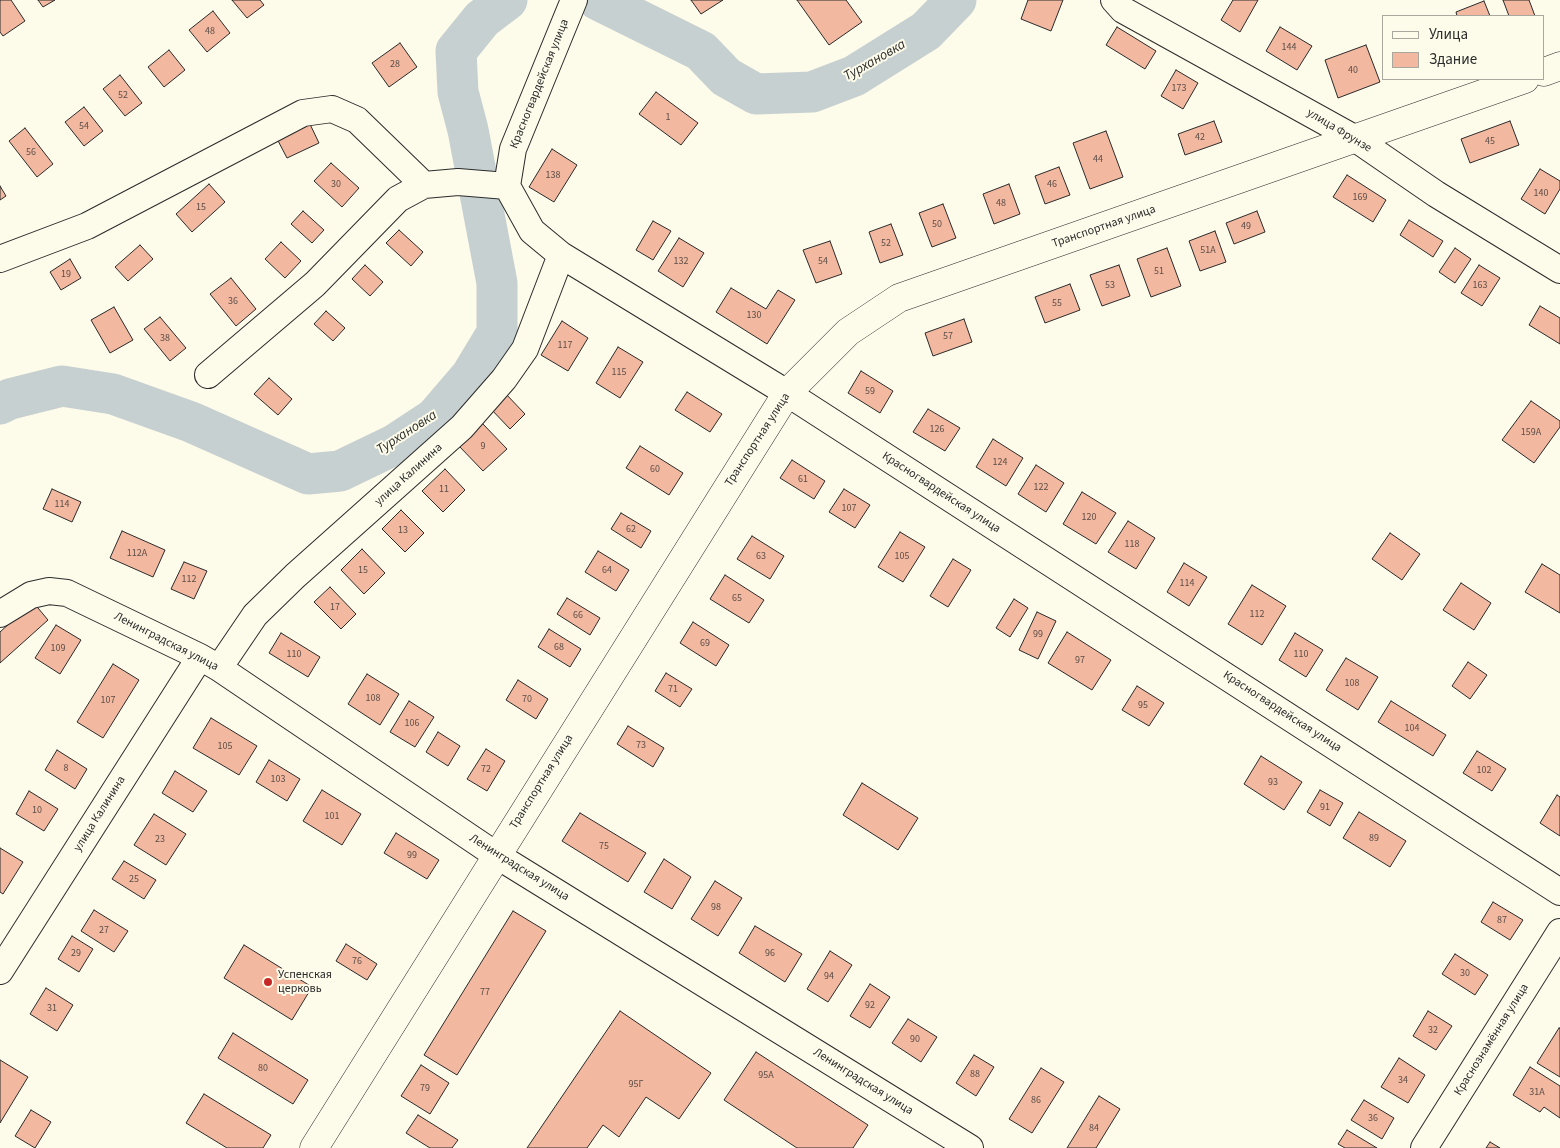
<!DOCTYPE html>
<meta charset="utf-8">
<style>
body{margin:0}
#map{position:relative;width:1560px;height:1148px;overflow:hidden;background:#fdfbea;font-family:"Source Sans 3",sans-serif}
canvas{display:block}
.legend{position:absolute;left:1382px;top:15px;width:162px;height:65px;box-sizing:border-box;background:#fdfbea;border:1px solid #a9a89e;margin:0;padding:6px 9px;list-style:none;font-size:15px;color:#2b2b2b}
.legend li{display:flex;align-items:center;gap:10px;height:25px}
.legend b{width:25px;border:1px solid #a9a89e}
</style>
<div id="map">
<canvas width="1560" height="1148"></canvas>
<ul class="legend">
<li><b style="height:6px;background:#fdfbea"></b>Улица</li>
<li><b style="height:14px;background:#f2b8a0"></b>Здание</li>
</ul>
</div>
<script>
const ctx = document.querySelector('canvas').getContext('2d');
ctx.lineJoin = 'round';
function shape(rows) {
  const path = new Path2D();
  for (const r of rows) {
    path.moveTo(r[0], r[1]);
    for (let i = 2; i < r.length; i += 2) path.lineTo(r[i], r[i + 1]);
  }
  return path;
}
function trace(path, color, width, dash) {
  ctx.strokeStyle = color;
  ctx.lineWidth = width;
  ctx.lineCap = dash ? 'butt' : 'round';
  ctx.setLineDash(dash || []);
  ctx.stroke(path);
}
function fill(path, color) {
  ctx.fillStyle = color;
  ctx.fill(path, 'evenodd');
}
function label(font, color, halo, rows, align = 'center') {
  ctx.font = font + ' "Source Sans 3",sans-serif';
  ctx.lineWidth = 4;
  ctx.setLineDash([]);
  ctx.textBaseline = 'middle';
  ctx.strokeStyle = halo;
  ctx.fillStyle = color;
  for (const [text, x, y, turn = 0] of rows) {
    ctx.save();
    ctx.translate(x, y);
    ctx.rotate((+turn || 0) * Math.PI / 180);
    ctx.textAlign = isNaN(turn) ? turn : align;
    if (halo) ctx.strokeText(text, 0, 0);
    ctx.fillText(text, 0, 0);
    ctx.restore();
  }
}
trace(shape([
 [598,0,701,51,726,77,756,94,812,92,854,76,926,31,956,0],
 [0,404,10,399,62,386,113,394,191,422,308,474,340,471,394,445,435,418,471,376,497,333,497,283,468,130,458,92,456,51,482,19,507,0]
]), '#c7d0d0', 41);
const building = shape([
 [0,0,11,0,25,21,3,36,0,32,0,0],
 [38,0,55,0,43,7,38,0],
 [232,0,260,0,264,5,247,18,232,0],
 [691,0,723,0,701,14,691,0],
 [797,0,846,0,862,22,829,45,797,0],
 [1028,0,1063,0,1051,31,1021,19,1028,0],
 [1233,0,1258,0,1240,32,1221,20,1233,0],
 [1503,0,1529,0,1535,16,1509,16,1503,0],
 [1484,1,1490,16,1457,16,1456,12,1484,1],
 [213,11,230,33,207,52,189,30,213,11],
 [1117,27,1156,51,1145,69,1106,45,1117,27],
 [1280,27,1312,46,1297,70,1266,51,1280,27],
 [400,43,417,67,389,87,372,63,400,43],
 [1366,45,1380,82,1338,98,1325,60,1366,45],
 [169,50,185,70,164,87,148,67,169,50],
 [1176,70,1198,83,1183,109,1161,96,1176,70],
 [120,75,142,103,125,116,103,89,120,75],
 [656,92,698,123,681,145,639,114,656,92],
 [84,107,103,131,84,146,65,122,84,107],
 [308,120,319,143,287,158,275,135,308,120],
 [1214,121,1222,142,1185,155,1178,134,1214,121],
 [1510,121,1519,145,1470,163,1461,139,1510,121],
 [25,128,53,164,37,177,9,141,25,128],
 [1106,131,1123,177,1090,189,1073,143,1106,131],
 [552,149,577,165,554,202,529,187,552,149],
 [331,163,359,188,342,207,314,181,331,163],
 [1059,167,1070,195,1045,204,1035,176,1059,167],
 [1540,169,1560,181,1560,189,1545,214,1521,199,1540,169],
 [1347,175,1386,200,1373,222,1333,197,1347,175],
 [209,184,225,202,192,232,176,214,209,184],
 [1009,184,1020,214,994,224,983,194,1009,184],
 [0,186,6,196,0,200,0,186],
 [943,204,956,238,932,247,919,213,943,204],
 [303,211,324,230,312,243,291,224,303,211],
 [1257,211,1265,232,1234,244,1226,223,1257,211],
 [1409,220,1443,241,1433,257,1400,235,1409,220],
 [653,221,671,231,653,260,636,250,653,221],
 [891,224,903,255,880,263,869,232,891,224],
 [399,230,423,252,411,266,386,243,399,230],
 [1215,231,1226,262,1200,271,1189,241,1215,231],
 [679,238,704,253,683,287,658,271,679,238],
 [830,241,842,274,816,283,803,250,830,241],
 [281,242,301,261,285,278,265,259,281,242],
 [140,245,153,259,128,281,115,267,140,245],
 [1167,248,1181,286,1151,297,1137,259,1167,248],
 [1455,248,1471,259,1455,283,1439,272,1455,248],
 [70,259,81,278,61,290,50,272,70,259],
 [365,265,383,282,370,296,352,279,365,265],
 [1119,265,1130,296,1102,306,1090,275,1119,265],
 [1479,265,1500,278,1482,306,1461,293,1479,265],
 [231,278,256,309,236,326,210,294,231,278],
 [1070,284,1080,310,1045,323,1035,297,1070,284],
 [731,288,766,309,778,290,795,300,767,344,716,312,731,288],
 [1540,306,1560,318,1560,344,1529,325,1540,306],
 [114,307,133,340,110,353,91,320,114,307],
 [326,311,345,328,333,341,314,324,326,311],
 [160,317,186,348,170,361,144,329,160,317],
 [964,319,972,342,933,356,925,333,964,319],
 [562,321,588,338,568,371,541,355,562,321],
 [618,347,643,362,620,398,596,383,618,347],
 [861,371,893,391,880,413,848,393,861,371],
 [269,378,292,399,278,415,254,394,269,378],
 [687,392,722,414,710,432,675,410,687,392],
 [505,393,525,414,510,429,490,408,505,393],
 [1531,401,1560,421,1560,427,1534,463,1502,440,1531,401],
 [928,409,960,428,945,451,913,432,928,409],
 [482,423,507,449,483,471,459,446,482,423],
 [993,439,1023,458,1006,486,976,467,993,439],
 [640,446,683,473,669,495,626,468,640,446],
 [792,460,825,481,814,499,780,478,792,460],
 [1036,465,1064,483,1046,512,1018,494,1036,465],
 [445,469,465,490,443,512,422,491,445,469],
 [52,489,81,502,72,522,43,509,52,489],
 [844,489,870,505,855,528,829,512,844,489],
 [1082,492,1116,513,1096,544,1063,524,1082,492],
 [401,510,424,533,405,552,382,529,401,510],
 [621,513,651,531,641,548,611,529,621,513],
 [1128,521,1155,538,1136,569,1108,552,1128,521],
 [122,531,165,550,153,577,110,558,122,531],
 [900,532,925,547,903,582,878,567,900,532],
 [1390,533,1420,554,1402,580,1372,559,1390,533],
 [752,536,784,556,770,579,737,559,752,536],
 [362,549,385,573,364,594,341,570,362,549],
 [598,551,629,570,616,591,585,572,598,551],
 [953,559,971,570,948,607,930,596,953,559],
 [184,562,207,571,194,599,171,589,184,562],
 [1184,563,1207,577,1189,606,1167,592,1184,563],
 [1542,564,1560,575,1560,613,1525,592,1542,564],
 [725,575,764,600,749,623,710,599,725,575],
 [1461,583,1491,603,1474,630,1443,610,1461,583],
 [1252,585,1286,606,1262,645,1228,624,1252,585],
 [330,587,356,614,341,629,314,602,330,587],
 [567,598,600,618,590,635,557,614,567,598],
 [1014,599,1028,608,1010,637,996,628,1014,599],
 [33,602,48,620,0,663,0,632,33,602],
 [1037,612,1056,621,1038,659,1019,650,1037,612],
 [693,622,729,645,716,666,680,643,693,622],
 [56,625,81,640,60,674,35,658,56,625],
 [549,629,581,649,570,667,538,647,549,629],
 [1067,632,1111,660,1092,690,1048,663,1067,632],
 [281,633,320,657,308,677,269,653,281,633],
 [1295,633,1323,650,1306,677,1279,660,1295,633],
 [1346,658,1378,677,1358,710,1326,690,1346,658],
 [1468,662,1487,675,1470,699,1452,686,1468,662],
 [113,664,139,680,103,738,77,722,113,664],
 [666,673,692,689,680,707,655,691,666,673],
 [367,674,399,694,380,725,348,704,367,674],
 [518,680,548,699,536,719,506,700,518,680],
 [1137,686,1164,703,1149,726,1122,710,1137,686],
 [409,701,434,717,415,747,390,732,409,701],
 [1391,701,1446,735,1433,756,1378,722,1391,701],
 [211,718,257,746,239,775,193,748,211,718],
 [628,726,664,748,653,767,617,744,628,726],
 [438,732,460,746,448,766,426,752,438,732],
 [486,749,505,761,487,791,467,779,486,749],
 [57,750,87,769,75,789,45,770,57,750],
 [1477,751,1506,769,1492,791,1463,773,1477,751],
 [1261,756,1302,782,1284,810,1244,784,1261,756],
 [269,760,300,779,287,801,256,782,269,760],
 [175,771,207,791,193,812,162,793,175,771],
 [862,783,918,818,898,850,843,815,862,783],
 [322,790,361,814,342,845,303,821,322,790],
 [1320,790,1343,803,1330,826,1307,812,1320,790],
 [29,791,58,809,44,831,16,814,29,791],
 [1557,795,1560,797,1560,836,1540,823,1557,795],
 [1359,812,1406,841,1390,867,1343,838,1359,812],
 [580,813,646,853,628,882,562,841,580,813],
 [154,814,186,834,166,865,134,845,154,814],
 [396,833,439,860,427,879,384,853,396,833],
 [0,848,23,862,3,894,0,892,0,848],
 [664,859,691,877,672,909,644,892,664,859],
 [124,861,156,880,144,899,112,879,124,861],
 [715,881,742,898,718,936,691,919,715,881],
 [1493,902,1523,920,1510,940,1481,922,1493,902],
 [94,910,128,931,114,952,81,931,94,910],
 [513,911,546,931,457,1075,424,1055,513,911],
 [755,926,802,954,785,982,739,953,755,926],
 [72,936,93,949,79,972,58,959,72,936],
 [346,944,377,964,367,980,336,961,346,944],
 [244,945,312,987,292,1020,224,978,244,945],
 [830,951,852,965,828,1002,807,989,830,951],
 [1455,954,1488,975,1475,995,1442,974,1455,954],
 [870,984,890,997,870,1028,850,1016,870,984],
 [46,988,73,1005,57,1031,30,1014,46,988],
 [620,1011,711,1073,679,1119,646,1097,619,1137,603,1125,587,1148,527,1148,620,1011],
 [1428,1011,1452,1026,1436,1050,1413,1036,1428,1011],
 [908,1019,937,1037,921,1062,892,1043,908,1019],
 [1559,1028,1560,1028,1560,1077,1537,1063,1559,1028],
 [233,1033,308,1080,293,1104,218,1058,233,1033],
 [756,1052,868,1125,853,1148,797,1148,724,1100,756,1052],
 [974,1055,994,1067,976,1096,956,1083,974,1055],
 [1399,1058,1425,1075,1408,1103,1381,1087,1399,1058],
 [0,1060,28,1077,0,1123,0,1060],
 [421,1065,449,1083,430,1114,401,1096,421,1065],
 [1530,1067,1560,1086,1560,1118,1544,1107,1540,1112,1513,1095,1530,1067],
 [1041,1068,1064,1082,1032,1133,1009,1119,1041,1068],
 [204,1094,271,1135,263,1148,227,1148,186,1123,204,1094],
 [1099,1096,1120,1109,1096,1148,1067,1148,1099,1096],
 [1364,1100,1394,1118,1382,1139,1351,1120,1364,1100],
 [31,1110,51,1122,35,1148,15,1136,31,1110],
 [418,1115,458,1140,452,1148,430,1148,406,1133,418,1115],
 [1347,1130,1377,1148,1345,1148,1338,1144,1347,1130],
 [1490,1142,1500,1148,1486,1148,1490,1142]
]);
fill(building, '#f2b8a0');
trace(building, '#2b2b2b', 1);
const minor = shape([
 [574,0,513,149,507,186,532,231,561,255,787,393,1560,892],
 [1114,0,1123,10,1356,139,1436,194,1560,270],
 [0,259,87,226,303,113,332,109,357,120,424,185],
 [208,375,315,284,398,199,424,185,458,182,507,186],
 [0,614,31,595,49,591,67,593,200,657,219,668,496,855,970,1148],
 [219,668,255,615,295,576,462,427,504,379,525,349,561,255],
 [0,971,200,657],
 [1424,1148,1560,932]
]);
const major = shape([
 [1544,72,1560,66],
 [314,1148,787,393,848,332,899,298,1525,79]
]);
trace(minor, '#2b2b2b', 28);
trace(major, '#2b2b2b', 29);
trace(minor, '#fdfbea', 26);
trace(major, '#fdfbea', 28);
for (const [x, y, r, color] of [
 [268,982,5,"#c62828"]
]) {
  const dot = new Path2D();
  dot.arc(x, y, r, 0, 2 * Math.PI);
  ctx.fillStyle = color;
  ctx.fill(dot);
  trace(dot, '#fdfbea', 2);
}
label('10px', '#5d4e48', null, [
 ["48",210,32],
 ["144",1289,48],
 ["28",395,65],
 ["40",1353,71],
 ["173",1179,89],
 ["52",123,96],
 ["1",668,118],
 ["54",84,127],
 ["42",1200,138],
 ["45",1490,142],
 ["56",31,153],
 ["44",1098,160],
 ["138",553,176],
 ["30",336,185],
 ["46",1052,185],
 ["140",1541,194],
 ["169",1360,198],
 ["48",1001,204],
 ["15",201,208],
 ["50",937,225],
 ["49",1246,227],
 ["52",886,244],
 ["51А",1208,251],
 ["132",681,262],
 ["54",823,262],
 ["51",1159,272],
 ["19",66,275],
 ["53",1110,286],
 ["163",1480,286],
 ["36",233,302],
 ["55",1057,304],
 ["130",754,316],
 ["57",948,337],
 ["38",165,339],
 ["117",565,346],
 ["115",619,373],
 ["59",870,392],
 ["126",937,430],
 ["159А",1531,433],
 ["9",483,447],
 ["124",1000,463],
 ["60",655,470],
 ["61",803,480],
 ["122",1041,488],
 ["11",444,490],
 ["114",62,505],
 ["107",849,509],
 ["120",1089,518],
 ["62",631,530],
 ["13",403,531],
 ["118",1132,545],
 ["112А",137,554],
 ["63",761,557],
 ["105",902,557],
 ["15",363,571],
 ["64",607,571],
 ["112",189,580],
 ["114",1187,584],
 ["65",737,599],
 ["17",335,608],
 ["112",1257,615],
 ["66",578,616],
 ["99",1038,635],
 ["69",705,644],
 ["68",559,648],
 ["109",58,649],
 ["110",294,655],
 ["110",1301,655],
 ["97",1080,661],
 ["108",1352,684],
 ["71",673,690],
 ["108",373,699],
 ["70",527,700],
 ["107",108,701],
 ["95",1143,706],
 ["106",412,724],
 ["104",1412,729],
 ["73",641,746],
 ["105",225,747],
 ["8",66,769],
 ["72",486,770],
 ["102",1484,771],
 ["103",278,780],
 ["93",1273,783],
 ["91",1325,808],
 ["10",37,811],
 ["101",332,817],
 ["89",1374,839],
 ["23",160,840],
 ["75",604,847],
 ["99",412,856],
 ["25",134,880],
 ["98",716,908],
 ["87",1502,921],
 ["27",104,931],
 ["29",76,954],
 ["96",770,954],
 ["76",357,962],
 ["30",1465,974],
 ["94",829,977],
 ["77",485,993],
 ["92",870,1006],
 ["31",52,1009],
 ["32",1433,1031],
 ["90",915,1040],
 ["80",263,1069],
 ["88",975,1075],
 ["95А",766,1076],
 ["34",1403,1081],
 ["95Г",636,1085],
 ["79",425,1089],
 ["31А",1537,1093],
 ["86",1036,1101],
 ["36",1373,1119],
 ["84",1094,1129]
]);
label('12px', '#2b2b2b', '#fdfbea', [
 ["Красногвардейская улица",540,84,-68],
 ["улица Фрунзе",1339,131,31],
 ["Транспортная улица",1104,227,-19],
 ["Транспортная улица",758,440,-57],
 ["улица Калинина",409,475,-42],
 ["Красногвардейская улица",941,493,33],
 ["Ленинградская улица",166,642,27],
 ["Красногвардейская улица",1282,712,33],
 ["Транспортная улица",542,782,-58],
 ["улица Калинина",100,814,-58],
 ["Ленинградская улица",519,868,32],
 ["Краснознамённая улица",1492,1040,-58],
 ["Ленинградская улица",863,1082,32]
]);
label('12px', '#2b2b2b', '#fdfbea', [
 ["Успенская",278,975],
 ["церковь",278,989]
], 'left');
label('italic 14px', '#2b2b2b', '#fdfbea', [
 ["Турхановка",875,61,-30],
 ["Турхановка",407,433,-33]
]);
</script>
